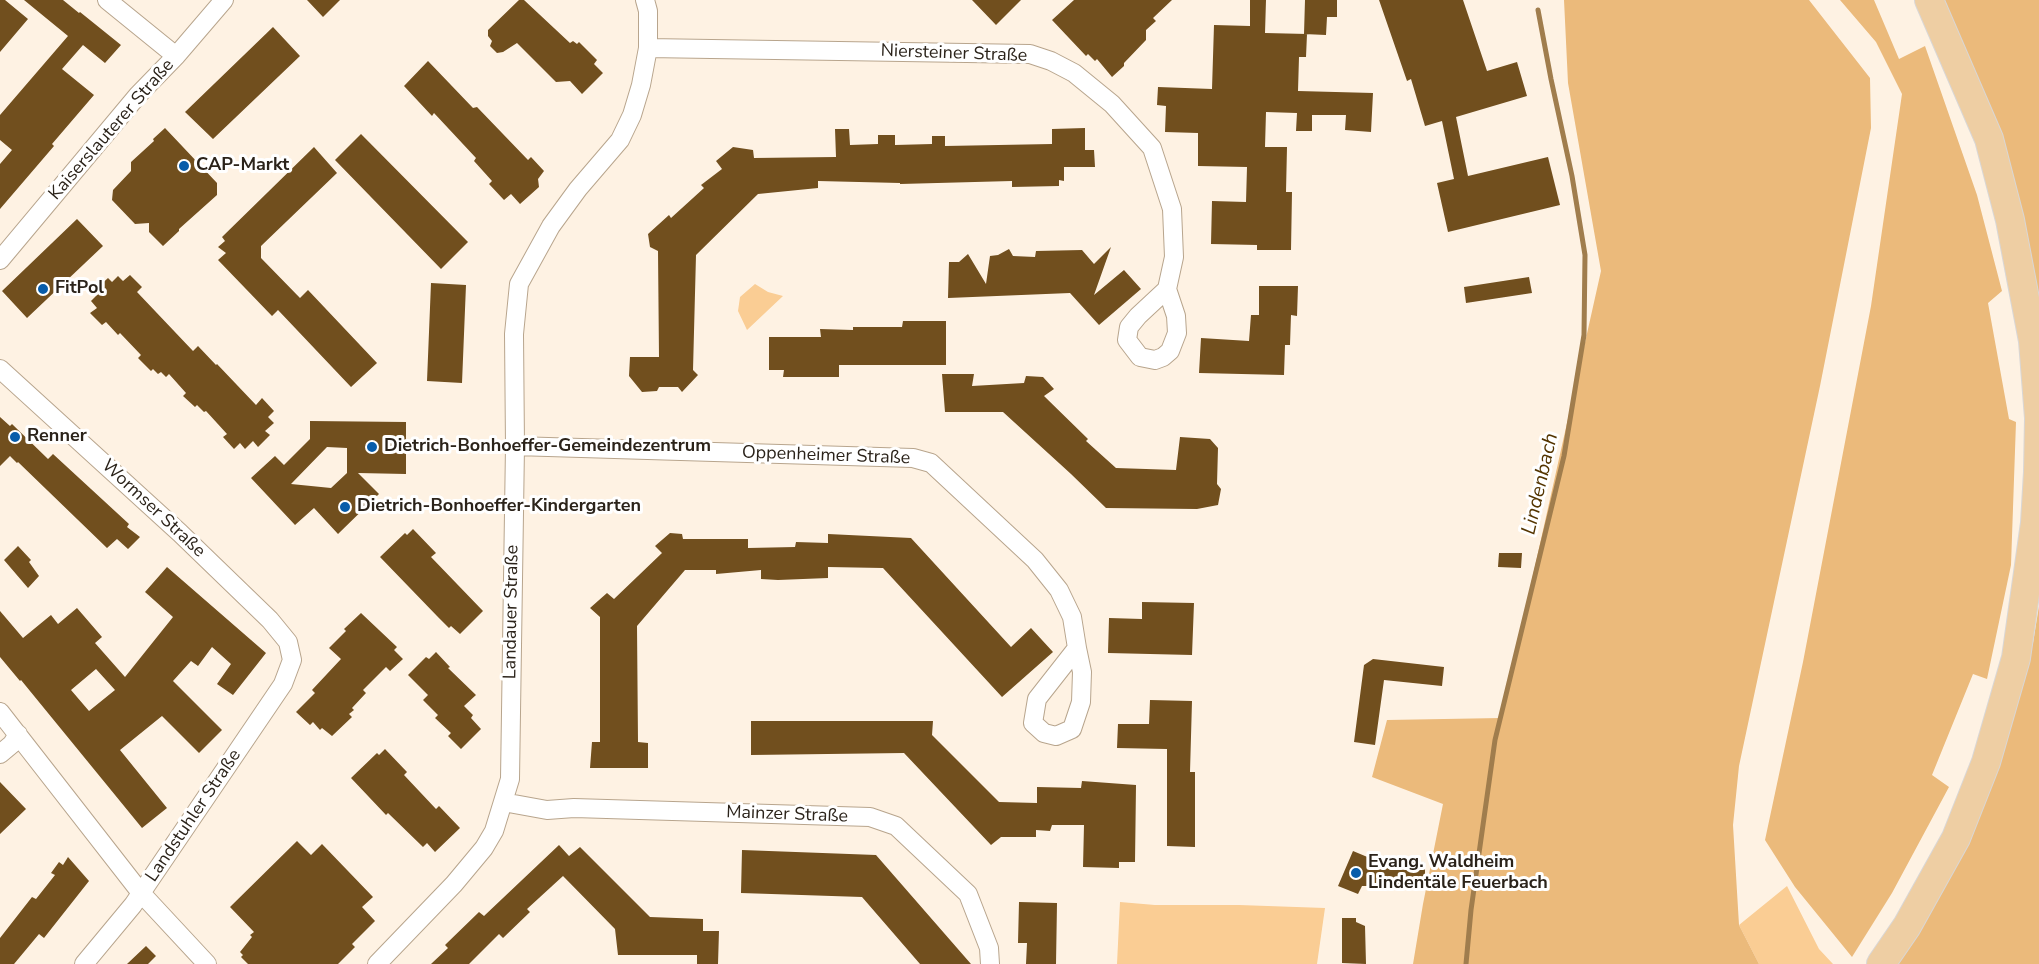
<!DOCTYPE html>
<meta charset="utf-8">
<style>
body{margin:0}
canvas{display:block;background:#fef2e3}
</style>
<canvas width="2039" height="964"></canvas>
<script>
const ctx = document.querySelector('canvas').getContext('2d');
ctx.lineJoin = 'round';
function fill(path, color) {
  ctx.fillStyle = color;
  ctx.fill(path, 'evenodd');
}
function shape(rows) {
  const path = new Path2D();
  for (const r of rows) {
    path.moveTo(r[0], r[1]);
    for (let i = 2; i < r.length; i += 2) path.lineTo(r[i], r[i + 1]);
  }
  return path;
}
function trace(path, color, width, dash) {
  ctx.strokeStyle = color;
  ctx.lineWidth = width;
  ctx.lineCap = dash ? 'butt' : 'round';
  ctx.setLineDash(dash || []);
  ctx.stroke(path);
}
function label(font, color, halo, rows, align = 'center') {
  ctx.font = font + ' "Nunito Sans",sans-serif';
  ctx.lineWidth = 6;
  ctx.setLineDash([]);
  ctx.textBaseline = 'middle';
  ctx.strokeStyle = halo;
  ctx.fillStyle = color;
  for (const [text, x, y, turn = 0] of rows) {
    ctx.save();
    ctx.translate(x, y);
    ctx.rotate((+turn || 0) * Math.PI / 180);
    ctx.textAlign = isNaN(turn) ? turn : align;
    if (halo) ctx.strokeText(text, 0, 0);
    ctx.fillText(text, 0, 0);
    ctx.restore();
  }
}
fill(shape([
 [755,284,768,292,783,296,747,330,738,311,740,297],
 [1787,886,1819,949,1833,964,1759,964,1739,925],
 [1120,902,1155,905,1239,905,1325,908,1317,964,1117,964]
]), '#facd94');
fill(shape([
 [1564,0,1809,0,1870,78,1871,128,1820,386,1739,766,1733,825,1739,925,1759,964,1413,964,1423,904,1443,804,1372,777,1387,720,1501,718,1601,271,1568,83],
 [1840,0,1874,0,1899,59,1925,46,1977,195,2002,291,1988,303,2009,419,2016,422,2011,565,1987,679,1973,674,1932,775,1949,787,1892,893,1852,957,1795,887,1765,840,1803,662,1871,306,1902,94,1876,42],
 [1938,0,2039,0,2039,320],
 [2039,606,2039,964,1890,964,1992,775,2033,643]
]), '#ebba7b');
trace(shape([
 [1466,964,1471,910,1495,740,1564,456,1584,335,1585,255,1572,176,1551,79,1538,10]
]), '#a07d4d', 5);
fill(shape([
 [0,0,5,0,28,19,0,52],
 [24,0,63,0,79,13,80,12,121,45,105,63,83,45,62,69,94,95,52,144,54,146,0,209,0,164,12,150,0,140,0,115,68,36],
 [307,0,340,0,323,17],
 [519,0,524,0,570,43,573,41,577,44,579,42,597,60,594,64,603,73,582,94,570,81,556,82,517,43,503,52,497,53,490,46,492,41,488,36,488,30],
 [972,0,1021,0,996,25],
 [1074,0,1172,0,1153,18,1156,21,1146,30,1146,40,1124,63,1124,66,1112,77,1097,59,1095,61,1088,54,1086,56,1052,20],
 [1250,0,1266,0,1265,33,1307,34,1306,57,1299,57,1298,91,1373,93,1371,132,1345,130,1346,115,1312,115,1312,131,1296,131,1297,113,1266,112,1265,147,1287,147,1286,192,1292,192,1291,250,1257,250,1257,245,1211,244,1212,201,1246,202,1247,167,1198,166,1198,133,1165,132,1166,106,1157,105,1158,87,1212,89,1214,25,1250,26],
 [1305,0,1337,0,1337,17,1327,17,1326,35,1304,34],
 [1379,0,1463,0,1487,71,1517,62,1527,96,1456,117,1468,176,1548,157,1560,205,1448,232,1437,183,1454,179,1442,121,1425,126,1411,79,1407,81],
 [273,27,300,56,213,139,185,112],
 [428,61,473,108,477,107,528,160,531,157,544,171,538,179,539,187,520,204,511,194,504,200,489,184,492,181,474,161,476,158,434,113,432,116,404,86],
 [165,128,217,183,217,195,179,229,179,231,163,246,149,232,149,223,135,224,112,200,113,190,131,171,131,162,154,141,153,139],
 [1085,128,1085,150,1094,150,1095,167,1064,167,1064,181,1059,180,1059,186,1012,187,1012,181,900,184,900,183,818,181,818,188,758,194,696,255,693,370,698,375,682,392,678,387,659,387,657,391,642,392,629,376,630,357,659,357,658,251,650,247,648,234,669,215,671,218,704,188,701,185,722,169,716,161,733,147,753,150,754,158,836,157,835,129,849,129,850,145,878,144,878,135,895,135,895,145,932,144,932,136,945,136,945,146,1052,144,1052,129],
 [361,134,468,242,441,269,335,160],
 [314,147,337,173,261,246,261,258,300,298,308,290,377,363,351,387,278,310,272,316,218,260,226,253,218,247,225,241,222,237],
 [77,219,103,246,27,318,2,291],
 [1111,247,1094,295,1124,270,1141,289,1099,325,1070,293,948,298,949,262,959,262,968,254,986,284,990,256,998,255,1009,249,1013,256,1035,257,1036,251,1082,250,1094,264],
 [130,275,142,287,137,292,193,351,198,346,216,365,217,364,256,405,262,398,274,411,268,417,274,423,265,431,270,435,258,447,253,441,245,449,240,443,234,449,223,437,227,434,206,411,204,412,197,405,195,407,183,396,186,393,169,374,166,377,161,372,158,374,153,369,151,371,138,358,141,355,120,333,118,335,106,322,102,325,90,313,97,308,91,301,99,293,95,290,108,278,112,282,118,276,123,281],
 [1529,277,1532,293,1466,303,1464,287],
 [431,283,466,285,462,383,427,381],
 [1259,286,1298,286,1297,316,1291,315,1290,345,1285,345,1284,375,1199,373,1201,338,1249,341,1251,315,1259,315],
 [903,321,946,321,946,365,839,365,839,377,783,377,784,370,769,370,769,337,821,337,820,329,853,330,853,327,902,327],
 [942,374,974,374,972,386,1024,383,1026,376,1043,377,1054,389,1044,396,1088,439,1086,441,1116,468,1176,470,1180,437,1210,439,1218,448,1217,484,1221,489,1218,505,1197,509,1106,508,1071,474,1003,412,945,412],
 [0,417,10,426,12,424,48,459,53,454,129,524,127,527,140,537,128,549,117,539,107,548,18,462,17,463,10,456,0,466],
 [310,421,406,422,406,474,358,473,379,494,338,534,314,508,295,525,251,478,275,456,284,465,310,439],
 [327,447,347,448,347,473,331,488,291,484],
 [413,529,436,553,431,557,483,611,460,634,451,626,449,628,437,616,380,557,405,533,407,535],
 [670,533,682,534,683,539,748,539,748,548,795,547,796,542,828,543,828,534,911,538,1011,647,1031,628,1053,652,1002,697,883,568,828,567,828,578,778,580,761,579,761,570,716,574,716,570,685,570,637,626,638,742,648,743,648,768,590,768,592,742,600,742,600,617,590,608,607,593,614,599,662,553,655,546],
 [18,546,31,560,29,562,39,576,28,588,4,560],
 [1499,553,1522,553,1521,568,1498,567],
 [167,567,266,653,233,695,217,684,231,664,212,647,198,666,191,661,173,681,222,730,199,753,162,716,120,750,167,808,142,828,21,680,20,681,0,657,0,611,23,638,51,615,58,624,77,608,102,637,95,643,125,677,173,617,145,592],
 [96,669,115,690,89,711,71,690],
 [1142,602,1194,603,1192,655,1108,653,1109,618,1142,619],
 [361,613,397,647,394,650,403,659,390,671,386,667,363,690,366,693,352,708,354,710,349,714,352,717,332,736,322,728,320,730,313,722,310,725,296,712,315,693,312,690,341,659,329,648,346,631,344,629],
 [436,652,450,667,448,668,476,695,464,706,473,715,471,718,481,729,461,749,448,736,451,733,435,718,438,715,423,700,428,695,408,675,426,657,429,659],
 [1373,659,1444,667,1442,686,1384,680,1375,745,1354,742,1364,665],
 [1150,700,1192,701,1190,772,1195,772,1195,847,1167,846,1167,749,1117,748,1118,724,1149,724],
 [751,721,933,721,932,735,999,802,1037,803,1037,787,1081,788,1082,781,1136,785,1135,862,1119,862,1119,868,1083,867,1084,825,1052,825,1050,831,1036,830,1036,837,1001,837,991,845,904,753,751,755],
 [385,749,407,772,404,775,436,809,439,806,460,828,435,852,427,843,423,847,388,813,386,815,351,778,377,753,379,755],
 [0,782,26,809,0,834],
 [297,841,311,855,322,844,373,897,362,907,375,921,352,944,355,947,338,964,248,964,241,957,243,955,240,952,252,937,250,935,254,932,230,907],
 [559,845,569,856,580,847,650,917,703,919,703,931,719,931,718,964,697,964,697,955,618,955,615,929,563,876,527,909,530,912,503,938,499,934,469,964,431,964,448,948,445,945,479,912,484,916],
 [742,850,876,855,971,964,920,964,862,897,741,893],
 [1353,851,1377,861,1425,862,1425,886,1362,886,1358,894,1338,886],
 [68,857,89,881,44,938,39,934,14,964,0,964,0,938,32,897,36,899,55,875,51,873,59,862,63,865],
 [1019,902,1057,903,1056,964,1026,964,1027,943,1018,943],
 [1342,918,1356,918,1356,922,1365,926,1366,964,1342,963],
 [146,946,156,956,148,964,127,964]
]), '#714f1e');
const street = shape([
 [107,0,176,56],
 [648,48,1030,54,1051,61,1074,73,1112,104,1152,148,1172,209,1174,257,1167,289,1138,316,1129,327,1127,340,1140,357,1155,360,1163,357,1170,351,1177,333,1176,316,1167,289],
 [0,260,138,95,176,56,224,0],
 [0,369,180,533,270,620,288,642,292,660,283,684,133,905,84,964],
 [515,446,913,458,931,463,1035,560,1059,590,1072,617,1077,648,1037,699,1033,723,1044,733,1056,736,1072,729,1081,702,1082,672,1077,648],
 [0,712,141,893,207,964],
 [0,754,12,744,18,734],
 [503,802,547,810,574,808,870,817,896,826,968,894,989,948,990,964],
 [377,964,454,884,484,848,494,831,510,779,515,446,514,334,519,284,551,226,578,189,620,140,632,115,641,85,648,48,648,11,645,0]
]);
const primary = shape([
 [1881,964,1907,926,1956,838,1986,762,2016,658,2035,523,2038,472,2039,418,2033,341,2010,220,1989,139,1929,0]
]);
trace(street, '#b8a58d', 20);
trace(primary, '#d9d7d6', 30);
trace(street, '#fff', 18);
trace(primary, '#eecea3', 28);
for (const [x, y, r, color] of [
 [184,166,6,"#075caa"],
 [43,289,6,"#075caa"],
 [15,437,6,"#075caa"],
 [372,447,6,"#075caa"],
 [345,507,6,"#075caa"],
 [1356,873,6,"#075caa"]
]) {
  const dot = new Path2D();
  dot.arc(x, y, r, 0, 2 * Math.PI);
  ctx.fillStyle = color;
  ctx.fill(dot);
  trace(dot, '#fff', 2);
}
label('18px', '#2b231a', '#fff', [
 ["Niersteiner Straße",954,54,2],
 ["Kaiserslauterer Straße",112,130,-49],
 ["Oppenheimer Straße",826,456,2],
 ["Wormser Straße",153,509,43],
 ["Landauer Straße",512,612,-89],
 ["Mainzer Straße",787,815,2],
 ["Landstuhler Straße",194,816,-56]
]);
label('bold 18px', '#2b231a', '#fff', [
 ["CAP-Markt",196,166],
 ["FitPol",55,289],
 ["Renner",27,437],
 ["Dietrich-Bonhoeffer-Gemeindezentrum",384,447],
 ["Dietrich-Bonhoeffer-Kindergarten",357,507],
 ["Evang. Waldheim",1368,863],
 ["Lindentäle Feuerbach",1368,884]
], 'left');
label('italic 20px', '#543500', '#fff', [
 ["Lindenbach",1541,484,-77]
]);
</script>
